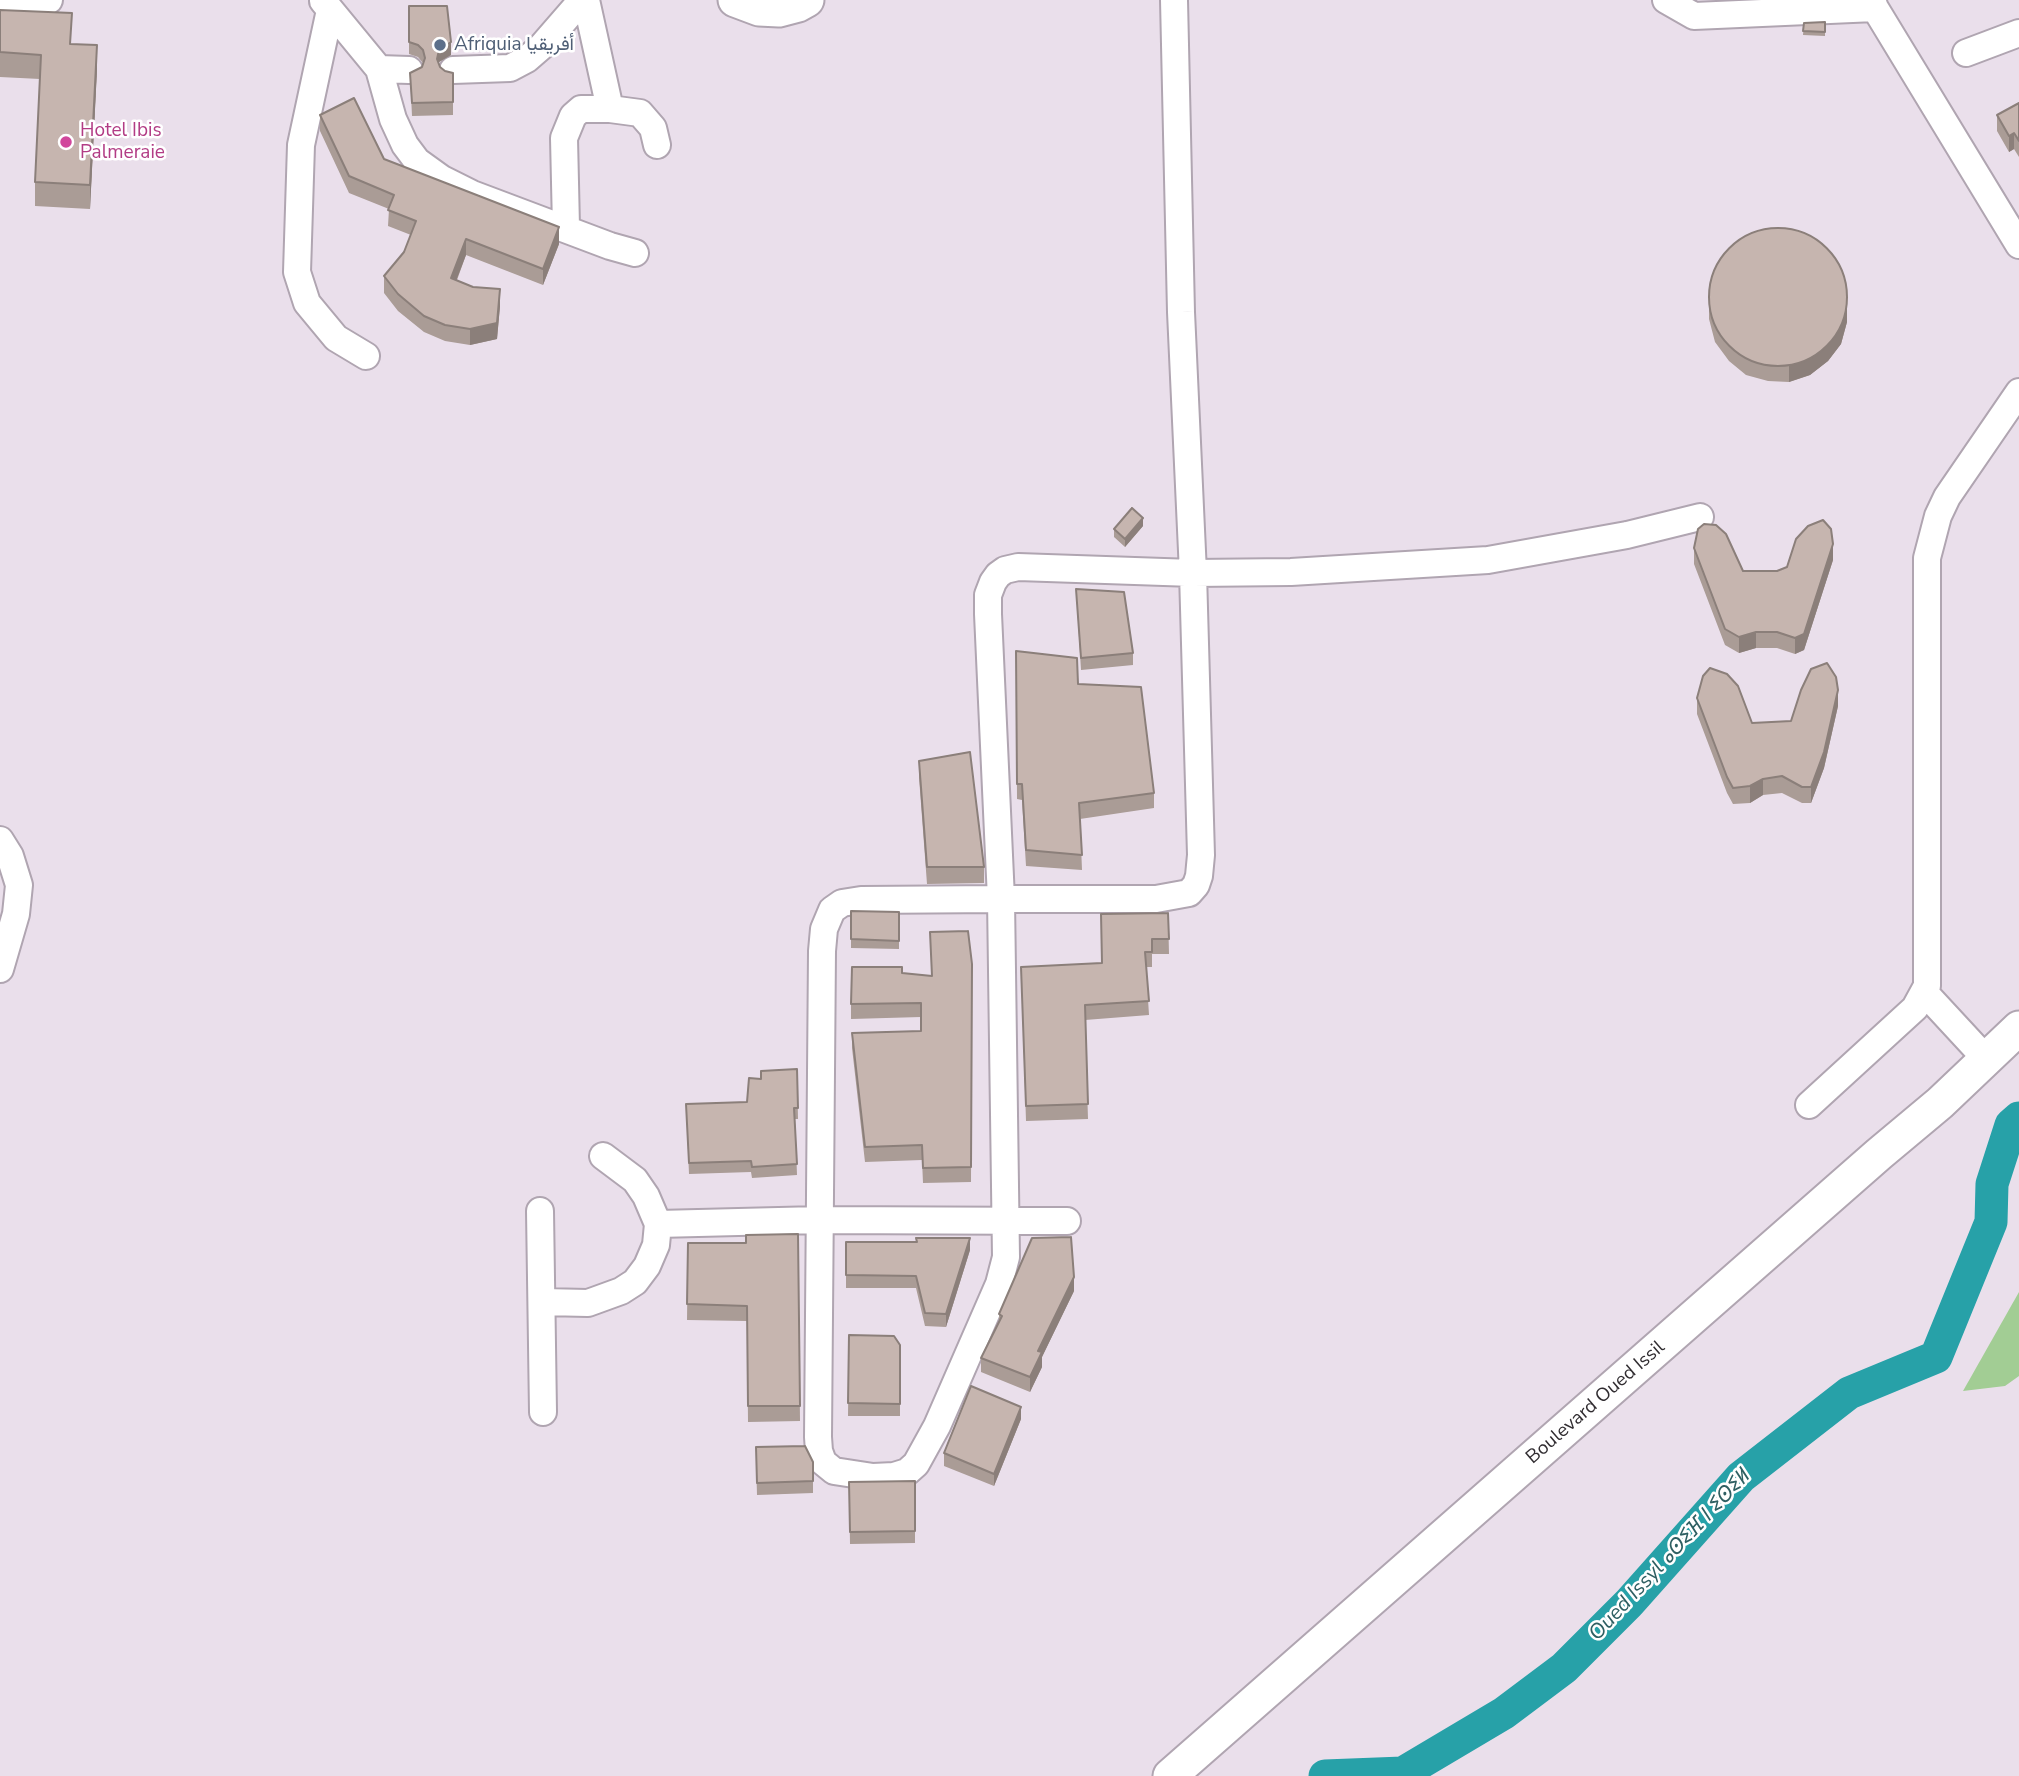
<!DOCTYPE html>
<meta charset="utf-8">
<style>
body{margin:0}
canvas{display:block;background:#eadfeb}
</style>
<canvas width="2019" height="1776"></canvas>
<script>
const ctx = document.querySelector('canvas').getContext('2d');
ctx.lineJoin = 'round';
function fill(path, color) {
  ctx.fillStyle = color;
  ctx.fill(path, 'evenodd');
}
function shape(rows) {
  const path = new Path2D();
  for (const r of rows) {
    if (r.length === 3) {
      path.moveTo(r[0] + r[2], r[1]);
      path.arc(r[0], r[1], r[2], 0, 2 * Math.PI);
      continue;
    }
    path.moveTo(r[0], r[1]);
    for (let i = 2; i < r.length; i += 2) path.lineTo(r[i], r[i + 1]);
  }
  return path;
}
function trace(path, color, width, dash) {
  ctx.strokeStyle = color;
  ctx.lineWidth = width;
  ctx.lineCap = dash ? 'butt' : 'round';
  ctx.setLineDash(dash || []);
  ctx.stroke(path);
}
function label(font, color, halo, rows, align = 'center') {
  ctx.font = font + ' "Nunito Sans",Vazirmatn,"Noto Sans Tifinagh",sans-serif';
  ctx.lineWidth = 5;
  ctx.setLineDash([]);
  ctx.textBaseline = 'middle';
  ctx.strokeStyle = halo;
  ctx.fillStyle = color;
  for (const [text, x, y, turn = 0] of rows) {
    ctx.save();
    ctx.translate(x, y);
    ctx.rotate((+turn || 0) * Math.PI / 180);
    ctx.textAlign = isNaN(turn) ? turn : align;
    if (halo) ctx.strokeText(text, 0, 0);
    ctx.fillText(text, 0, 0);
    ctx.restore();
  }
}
fill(shape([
 [2019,1292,2019,1376,2005,1386,1963,1391]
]), '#a2cd94');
trace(shape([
 [1325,1776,1403,1773,1504,1713,1564,1668,1629,1603,1741,1477,1849,1393,1936,1357,1991,1222,1992,1184,2011,1125,2019,1118]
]), '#27a1a8', 33);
const minor = shape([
 [586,0,610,109],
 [1174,0,1181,312,1193,573,1201,855,1199,876,1196,885,1189,893,1156,899,1001,899,861,900,842,903,832,910,824,929,822,951,818,1437,819,1451,823,1462,834,1471,873,1477,894,1476,907,1472,916,1464,937,1426,999,1284,1006,1257,1001,899,988,614,988,595,993,582,998,575,1005,570,1018,567,1193,573,1291,572,1488,560,1627,535,1700,517],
 [1666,0,1694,16,1875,8],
 [1872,0,1875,8,2019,245],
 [323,1,379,69,409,70],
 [0,5,38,3,49,0],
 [330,10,301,145,297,272,307,303,336,338,366,356],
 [1966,53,2019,33],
 [379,69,393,119,405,145,417,161,442,179,472,194,610,246,635,253],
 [453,70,510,68,527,59,542,46,582,0],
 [566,227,564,138,573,116,581,109,610,109,640,113,653,128,657,145],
 [0,840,10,856,19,885,16,914,0,969],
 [1925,993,1987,1060],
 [1809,1105,1915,1008,1927,986,1927,558,1938,516,1947,497,2019,392],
 [540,1211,543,1412],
 [658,1224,819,1220,1067,1221],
 [543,1302,588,1303,621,1291,635,1282,647,1266,656,1245,658,1224,646,1196,635,1180,603,1156]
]);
const major = shape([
 [735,0,759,9,779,10,798,5,807,0],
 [1170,1776,1879,1154,1940,1103,2019,1028]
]);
trace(minor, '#b0a5b1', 30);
trace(major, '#b0a5b1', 37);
trace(minor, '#fff', 26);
trace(major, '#fff', 33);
fill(shape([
 [409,6,451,55,439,62,439,64,440,67,445,71,453,73,453,115,412,116,410,73,422,67,423,63,418,57,409,54],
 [0,10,71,44,97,69,90,209,35,206,35,182,40,79,0,77],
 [1825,22,1825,36,1803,35,1804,23],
 [2019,103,2019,157,2014,149,2009,152,1997,131,1997,115],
 [320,115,384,159,559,244,543,285,466,255,457,280,500,306,497,339,470,345,445,341,424,332,398,311,384,293,384,276,404,252,411,235,388,226,389,209,349,193,320,131],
 [1709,303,1847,322,1841,344,1828,361,1810,375,1789,382,1768,381,1746,375,1729,361,1715,342,1709,319],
 [1143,526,1125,547,1114,537,1114,529],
 [1694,548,1743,571,1777,571,1833,560,1804,650,1795,654,1777,648,1756,648,1739,653,1725,645,1694,564],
 [1076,589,1133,653,1133,665,1081,670],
 [1016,651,1078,684,1154,793,1154,808,1080,819,1082,870,1026,866,1022,800,1017,799],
 [1697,698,1752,723,1791,721,1838,706,1824,768,1811,803,1802,803,1782,793,1763,795,1750,803,1733,804,1727,793,1697,714],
 [919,761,984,867,984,883,927,884,919,777],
 [851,911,899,912,899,949,851,948],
 [1168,913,1169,954,1152,954,1152,967,1146,967,1149,1015,1085,1020,1088,1119,1026,1121,1021,967,1102,963],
 [972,964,971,1182,923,1183,922,1160,865,1162,852,1048,852,1033,921,1031,921,1017,851,1019,851,1004,902,973,931,976],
 [797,1069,798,1119,795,1119,797,1175,752,1178,751,1172,689,1174,686,1104,747,1102],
 [798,1234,800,1421,748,1422,747,1321,687,1320,688,1243,746,1243],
 [846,1242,970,1250,946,1327,925,1326,916,1288,846,1288],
 [1074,1291,1042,1357,1042,1367,1030,1392,981,1372,981,1358,999,1323,999,1314],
 [849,1335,900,1345,900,1416,848,1416],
 [1021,1419,994,1486,944,1466,944,1453],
 [756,1460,813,1481,813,1493,757,1495],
 [915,1481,915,1543,850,1544,849,1482]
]), '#aa9c96');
fill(shape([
 [451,42,451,55,439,62,437,71,437,59,439,50],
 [97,45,97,69,90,209,90,185],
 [2014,133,2014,149,2009,152,2009,136],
 [559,227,559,244,543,285,543,269],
 [466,239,466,255,451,294,451,278],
 [500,289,500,306,497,339,470,345,470,329],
 [1847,306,1847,322,1841,344,1828,361,1810,375,1789,382,1789,365],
 [1143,518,1143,526,1125,547,1125,539],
 [1833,544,1833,560,1804,650,1795,654,1795,638],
 [1756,632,1756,648,1739,653,1739,637],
 [1838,690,1838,706,1824,768,1811,803,1811,787],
 [1763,779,1763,795,1750,803,1750,786],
 [970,1238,970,1250,946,1327,946,1314],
 [1074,1277,1074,1291,1042,1357,1042,1367,1030,1392,1030,1377,1038,1351],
 [1021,1407,1021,1419,994,1486,994,1474]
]), '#8b7f7a');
const building = shape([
 [409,6,447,6,451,42,439,50,437,59,440,67,445,71,453,73,453,102,412,103,410,73,422,67,425,58,423,50,418,45,409,42,409,6],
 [0,10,72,13,70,44,97,45,90,185,35,182,41,55,0,52,0,10],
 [1825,22,1825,32,1803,31,1804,23,1825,22],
 [354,98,384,159,559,227,543,269,466,239,451,278,473,287,500,289,497,323,470,329,445,325,424,316,398,294,384,276,404,252,416,221,388,210,394,195,349,176,320,115,354,98],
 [2019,103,2019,141,2014,133,2009,136,1997,115,2019,103],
 [1778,297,69],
 [1132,508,1143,518,1125,539,1114,529,1132,508],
 [1823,520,1831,529,1833,544,1804,634,1795,638,1777,632,1756,632,1739,637,1725,629,1694,548,1698,529,1704,524,1716,525,1726,534,1743,571,1777,571,1787,567,1796,539,1808,526,1823,520],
 [1076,589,1124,592,1133,653,1081,658,1076,589],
 [1016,651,1077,658,1078,684,1141,687,1154,793,1079,803,1082,855,1026,850,1022,784,1017,784,1016,651],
 [1827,663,1836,677,1838,690,1824,752,1811,787,1802,787,1782,776,1763,779,1750,786,1733,788,1727,777,1697,698,1703,676,1710,668,1727,674,1738,686,1752,723,1791,721,1801,690,1811,669,1827,663],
 [970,752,984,867,927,867,919,761,970,752],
 [851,911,899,912,899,941,851,939,851,911],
 [1168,913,1169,939,1152,939,1152,952,1145,952,1149,1001,1085,1005,1088,1104,1026,1106,1021,967,1102,963,1101,914,1168,913],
 [968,931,972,964,971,1167,923,1168,922,1145,865,1147,852,1033,921,1031,921,1003,851,1004,852,967,902,967,902,973,932,976,930,932,968,931],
 [797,1069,798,1108,794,1108,797,1164,752,1167,751,1161,689,1163,686,1104,747,1102,749,1078,761,1079,761,1071,797,1069],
 [798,1234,800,1406,748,1406,747,1306,687,1304,688,1243,746,1243,746,1235,798,1234],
 [1071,1237,1074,1277,1038,1351,1042,1352,1030,1377,981,1358,1002,1316,999,1314,1032,1238,1071,1237],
 [916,1238,970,1238,946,1314,925,1313,916,1276,846,1275,846,1242,917,1242,916,1238],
 [849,1335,894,1336,900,1345,900,1404,848,1403,849,1335],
 [971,1386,1021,1407,994,1474,944,1453,971,1386],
 [805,1446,813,1462,813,1481,757,1483,756,1447,805,1446],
 [915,1481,915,1531,850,1532,849,1482,915,1481]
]);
fill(building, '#c6b5af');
trace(building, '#8b7f7a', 2);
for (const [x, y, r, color] of [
 [440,45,7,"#5c6f8a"],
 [66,142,7,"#d1479c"]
]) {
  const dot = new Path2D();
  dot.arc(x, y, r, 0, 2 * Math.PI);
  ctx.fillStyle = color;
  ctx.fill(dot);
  trace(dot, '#fff', 2.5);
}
label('19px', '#4e5e75', '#fff', [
 ["Afriquia أفريقيا",454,45]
], 'left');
label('19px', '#b23c85', '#fff', [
 ["Hotel Ibis",80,131],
 ["Palmeraie",80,153]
], 'left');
label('19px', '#312d31', '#fff', [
 ["Boulevard Oued Issil",1596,1403,-41]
]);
label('italic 21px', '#2e5f62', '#fff', [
 ["Oued Issyl ⴰⵙⵉⴼ ⵏ ⵉⵙⵉⵍ",1670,1556,-47]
]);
</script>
